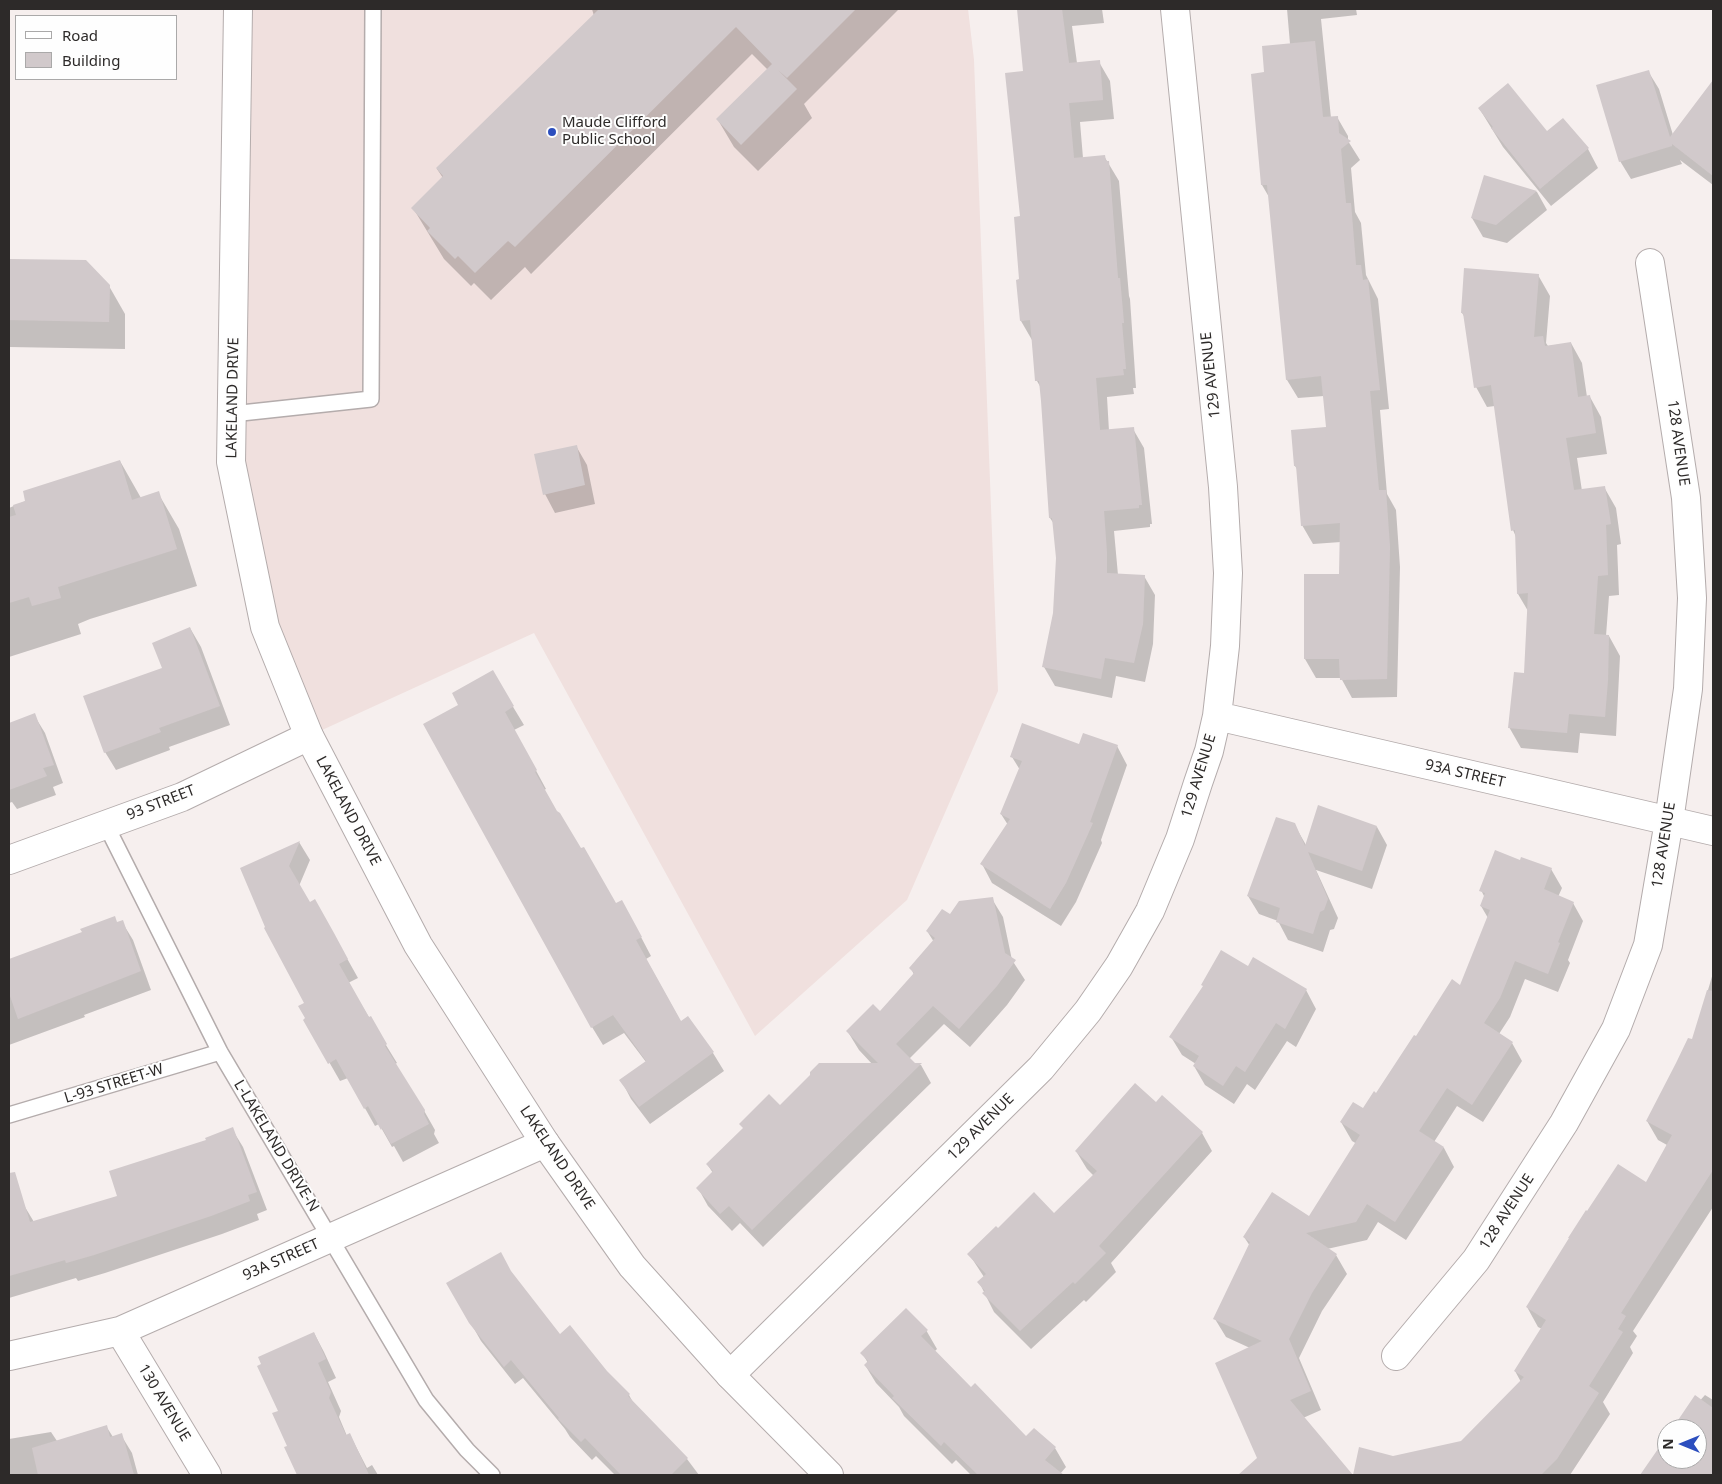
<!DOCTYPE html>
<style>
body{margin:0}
#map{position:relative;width:1722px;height:1484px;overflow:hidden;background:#f6efee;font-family:"Noto Sans",sans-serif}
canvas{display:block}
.frame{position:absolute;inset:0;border:10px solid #2d2a29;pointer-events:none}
.legend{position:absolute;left:15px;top:15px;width:162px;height:65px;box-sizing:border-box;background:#fefefe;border:1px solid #aaa9a9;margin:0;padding:6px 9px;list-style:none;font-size:15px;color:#2d2a29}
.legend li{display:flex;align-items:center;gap:10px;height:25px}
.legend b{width:25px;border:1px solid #aaa9a9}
.north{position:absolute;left:1657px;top:1419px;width:50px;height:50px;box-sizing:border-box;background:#fefefe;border:1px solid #aaa9a9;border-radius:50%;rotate:270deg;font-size:14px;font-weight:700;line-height:20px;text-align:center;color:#2d2a29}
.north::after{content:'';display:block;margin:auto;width:18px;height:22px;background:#2c4ebe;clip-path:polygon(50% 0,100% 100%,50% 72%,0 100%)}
</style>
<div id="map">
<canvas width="1722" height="1484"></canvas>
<div class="frame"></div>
<ul class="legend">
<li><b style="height:6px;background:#fff"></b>Road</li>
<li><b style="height:14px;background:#d1c9cb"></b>Building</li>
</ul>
<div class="north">N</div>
</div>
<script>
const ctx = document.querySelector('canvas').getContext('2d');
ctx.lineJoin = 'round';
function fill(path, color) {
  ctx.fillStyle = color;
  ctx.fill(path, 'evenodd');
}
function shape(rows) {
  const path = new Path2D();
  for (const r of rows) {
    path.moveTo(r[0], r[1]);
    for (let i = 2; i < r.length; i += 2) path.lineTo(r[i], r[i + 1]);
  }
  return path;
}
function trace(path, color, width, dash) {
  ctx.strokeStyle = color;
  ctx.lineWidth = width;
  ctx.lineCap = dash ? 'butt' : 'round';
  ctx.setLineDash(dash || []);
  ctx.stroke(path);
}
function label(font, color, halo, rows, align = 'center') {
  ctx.font = font + ' "Noto Sans",sans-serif';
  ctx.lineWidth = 4;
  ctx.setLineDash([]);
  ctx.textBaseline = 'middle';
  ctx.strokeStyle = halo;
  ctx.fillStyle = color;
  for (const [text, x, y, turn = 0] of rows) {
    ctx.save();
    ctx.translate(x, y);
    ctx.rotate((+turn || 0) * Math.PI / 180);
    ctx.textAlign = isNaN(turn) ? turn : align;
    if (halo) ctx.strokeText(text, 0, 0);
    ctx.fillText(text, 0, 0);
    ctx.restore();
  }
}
fill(shape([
 [238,9,968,9,974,60,998,691,907,900,755,1036,534,633,309,736,231,462]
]), '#f0e0de');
fill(shape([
 [592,9,899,9,804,104,812,118,758,171,734,147,718,120,768,70,752,54,531,274,525,267,491,300,474,283,471,286,444,259,413,208,443,178,437,169,594,16],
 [1018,9,1102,9,1104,23,1072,26,1077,63,1099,62,1110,81,1114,119,1080,122,1083,158,1104,156,1119,181,1129,296,1130,299,1136,388,1133,388,1134,394,1107,397,1109,431,1133,429,1144,448,1152,524,1150,524,1150,527,1114,531,1118,575,1144,576,1155,595,1153,644,1145,682,1116,676,1112,698,1055,686,1044,667,1054,614,1057,558,1054,524,1050,518,1041,388,1037,381,1032,340,1021,321,1024,73],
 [1287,9,1356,9,1357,15,1321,19,1331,118,1337,117,1348,136,1348,141,1360,160,1351,168,1355,212,1361,223,1366,275,1378,299,1389,409,1380,410,1387,494,1396,510,1400,567,1397,697,1352,698,1341,678,1316,678,1305,659,1306,575,1340,576,1341,542,1313,544,1302,525,1297,469,1295,466,1327,428,1324,396,1298,398,1287,380,1269,197,1262,185,1266,73,1290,44],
 [1648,71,1659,89,1673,135,1713,82,1713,185,1680,160,1682,164,1631,179,1620,161],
 [1479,108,1588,149,1598,168,1551,206,1503,147],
 [1485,177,1537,192,1547,210,1507,243,1483,237,1472,218],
 [9,260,85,261,109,286,125,314,125,349,9,347],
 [1538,275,1550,296,1546,343,1548,346,1571,343,1582,363,1587,397,1590,397,1601,417,1607,454,1577,458,1582,491,1604,487,1616,508,1621,544,1617,545,1619,595,1609,596,1606,636,1609,636,1620,656,1616,736,1580,733,1578,753,1521,748,1509,727,1525,674,1528,611,1518,594,1516,537,1513,530,1495,406,1487,407,1476,387,1466,319,1462,313],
 [576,446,587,465,595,504,555,513,545,494],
 [120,461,141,498,158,493,179,529,197,586,90,619,78,624,81,634,9,657,9,508],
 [190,628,201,647,230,725,169,747,170,750,116,770,105,752],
 [492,672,524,725,514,730,546,789,544,790,556,813,616,905,632,920,651,956,646,959,681,1022,688,1017,713,1053,724,1071,650,1124,631,1099,621,1080,646,1062,624,1033,603,1045,592,1027,460,705],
 [34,715,45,733,63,783,53,787,56,795,17,809,12,802,9,803,9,724],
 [1080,745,1117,746,1127,765,1101,840,1102,843,1076,902,1061,926,992,883,982,864,1008,825,1001,814,1020,770,1012,757],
 [1294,824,1306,845,1377,827,1387,845,1372,889,1316,870,1338,918,1334,929,1330,930,1323,952,1288,940,1278,921,1259,914,1248,896],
 [299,842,310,860,299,886,310,904,344,953,358,978,348,983,397,1063,395,1064,418,1100,435,1130,434,1134,439,1143,403,1162,394,1146,392,1147,379,1124,375,1126,348,1078,340,1081,305,1020,306,1003,267,927,242,869],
 [1521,861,1551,869,1562,888,1558,897,1573,903,1583,921,1568,960,1570,963,1558,992,1525,979,1510,1017,1499,1034,1512,1043,1522,1061,1483,1122,1457,1106,1434,1142,1444,1148,1454,1167,1406,1240,1378,1222,1367,1240,1327,1249,1336,1255,1347,1274,1322,1311,1299,1358,1321,1410,1303,1418,1352,1475,1253,1475,1248,1468,1258,1459,1250,1348,1226,1337,1215,1319,1250,1246,1244,1237,1309,1218,1357,1144,1352,1141,1341,1122,1364,1110,1377,1094,1416,1037,1461,987,1488,918,1481,906,1485,898,1481,890],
 [992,899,1003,917,1012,960,1025,980,1007,1005,970,1047,944,1024,909,1059,915,1065,921,1065,931,1083,763,1247,740,1223,732,1231,708,1206,698,1188,713,1173,707,1164,744,1129,741,1124,873,1065,859,1050,848,1032,880,1013,914,975,911,968,934,942,927,931,950,916],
 [122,922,133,940,151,990,84,1015,85,1017,9,1045,9,960,83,933],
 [1248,967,1306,990,1316,1009,1296,1047,1287,1041,1255,1090,1247,1084,1234,1104,1205,1085,1194,1066,1196,1064,1182,1055,1171,1037],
 [1713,973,1713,1207,1633,1331,1637,1336,1630,1347,1633,1353,1603,1402,1610,1414,1570,1475,1487,1475,1475,1464,1478,1475,1354,1475,1360,1449,1393,1457,1462,1442,1521,1382,1515,1371,1542,1329,1538,1327,1527,1307,1647,1184,1667,1145,1658,1140,1647,1121,1693,1041],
 [1156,1104,1202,1133,1212,1151,1111,1263,1116,1272,1086,1302,1084,1300,1031,1349,994,1312,979,1282,984,1277,969,1254,998,1230,1054,1215,1094,1176,1087,1169,1076,1151],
 [232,1129,243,1147,267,1210,257,1214,259,1220,222,1234,105,1273,78,1281,76,1278,9,1298,9,1212,25,1207,34,1222,118,1197,207,1141],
 [513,1276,560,1335,607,1372,629,1395,634,1404,687,1459,699,1475,615,1475,596,1456,592,1460,570,1437,565,1429,523,1378,515,1384,481,1341,448,1283],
 [926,1330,937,1349,935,1351,971,1389,1026,1438,1034,1430,1055,1448,1066,1467,1060,1474,1062,1475,971,1475,956,1460,952,1464,904,1416,899,1407,876,1383,865,1365,868,1363,862,1353],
 [314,1333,324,1352,336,1378,328,1382,341,1411,339,1417,347,1436,350,1435,367,1468,372,1465,378,1475,298,1475,286,1448,289,1446,279,1411],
 [1705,1395,1713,1400,1713,1475,1643,1475,1667,1439,1667,1459,1697,1459,1697,1429,1674,1429],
 [106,1426,113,1437,121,1435,132,1453,138,1475,9,1475,9,1439,51,1432,57,1441]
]), '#0003');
fill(shape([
 [599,9,856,9,787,78,778,70,797,89,741,145,716,119,772,64,736,27,515,247,508,241,475,273,458,256,455,259,427,231,430,228,411,208,443,176,436,168],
 [1017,9,1062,9,1069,63,1100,60,1103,100,1069,103,1074,158,1105,155,1106,161,1109,161,1118,278,1120,278,1124,323,1122,323,1126,369,1123,369,1124,375,1096,378,1100,430,1134,427,1142,505,1139,505,1139,508,1104,511,1107,553,1107,573,1145,575,1143,624,1134,663,1105,658,1101,679,1042,667,1053,613,1056,558,1052,518,1049,518,1041,401,1039,381,1035,381,1030,320,1020,321,1016,280,1019,279,1014,217,1020,216,1005,73,1023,71],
 [1315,41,1323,117,1338,116,1339,133,1351,141,1341,149,1346,203,1351,203,1356,265,1361,265,1363,280,1368,279,1380,390,1370,391,1379,490,1386,490,1390,547,1387,679,1340,680,1339,659,1304,659,1304,574,1339,574,1340,523,1301,526,1296,466,1294,466,1291,430,1326,427,1321,376,1286,380,1267,185,1261,185,1251,74,1264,72,1262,46],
 [1649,70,1670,137,1713,80,1713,176,1672,144,1672,146,1619,162,1596,85],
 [1508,83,1547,131,1563,118,1589,148,1540,189,1491,128,1493,127,1478,108],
 [1484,175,1537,191,1496,225,1471,218],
 [9,259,86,260,110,285,109,322,9,320],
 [1464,268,1539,274,1534,337,1543,336,1545,346,1571,342,1578,397,1590,395,1596,433,1566,438,1574,490,1605,486,1611,524,1606,525,1608,575,1598,576,1594,634,1609,635,1608,680,1605,717,1569,714,1567,733,1508,728,1514,672,1524,673,1528,593,1517,594,1515,530,1511,531,1491,385,1474,388,1463,313,1461,313],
 [577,445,585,485,543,495,534,454],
 [120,460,132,500,159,491,177,549,58,587,61,598,32,606,29,597,9,603,9,517,16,515,13,505,25,501,23,491],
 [190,627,220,706,159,728,161,732,104,753,83,696,162,668,152,643],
 [493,670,514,706,505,712,537,770,535,772,557,811,560,813,581,848,584,847,616,903,622,900,642,937,636,940,681,1021,688,1016,714,1052,639,1107,619,1080,646,1061,613,1015,591,1028,423,724,458,705,452,693],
 [35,713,54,765,43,768,47,776,9,790,9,723],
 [1022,723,1079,744,1083,733,1118,745,1090,822,1093,823,1066,883,1050,909,980,864,1010,819,1000,814,1022,761,1010,757],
 [1318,805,1377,826,1362,871,1308,852,1328,899,1324,910,1320,912,1313,934,1276,922,1280,908,1247,896,1276,817,1295,823,1305,846],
 [300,841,289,866,310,902,315,899,334,933,348,959,339,964,369,1017,371,1016,387,1044,385,1046,425,1110,424,1114,429,1124,391,1144,382,1128,381,1130,368,1106,364,1109,336,1059,328,1064,303,1020,305,1018,298,1006,304,1003,264,928,265,927,240,868],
 [1495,850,1520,860,1521,857,1552,868,1544,889,1574,902,1558,942,1560,943,1548,974,1515,961,1500,998,1484,1023,1513,1042,1472,1105,1447,1088,1419,1131,1444,1147,1395,1222,1367,1204,1356,1222,1306,1233,1337,1254,1312,1293,1289,1339,1311,1391,1290,1400,1353,1475,1359,1447,1393,1456,1461,1441,1524,1377,1514,1371,1546,1320,1526,1307,1569,1238,1568,1238,1586,1210,1587,1211,1618,1164,1646,1182,1672,1135,1646,1121,1676,1063,1688,1038,1692,1039,1707,990,1713,991,1713,1170,1621,1313,1626,1316,1618,1329,1623,1332,1589,1386,1599,1393,1557,1459,1541,1475,1238,1475,1257,1458,1215,1363,1262,1341,1213,1319,1250,1242,1243,1237,1272,1192,1309,1216,1360,1135,1340,1122,1353,1102,1363,1108,1374,1091,1376,1093,1414,1035,1416,1036,1452,979,1460,985,1490,910,1480,906,1485,893,1479,891],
 [993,897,1005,953,1016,960,997,986,959,1029,933,1006,896,1044,915,1063,922,1063,752,1230,729,1206,720,1214,696,1188,713,1171,706,1164,743,1128,739,1124,769,1094,780,1105,810,1075,810,1072,819,1063,878,1063,846,1031,873,1004,880,1011,914,973,909,968,935,938,926,931,942,909,950,914,959,901],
 [115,916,117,922,123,920,141,971,18,1019,9,993,9,959,82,932,80,929],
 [1221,950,1248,966,1253,957,1307,989,1285,1029,1276,1023,1245,1072,1236,1066,1223,1086,1193,1066,1199,1056,1169,1037,1203,986,1201,985],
 [1135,1083,1156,1102,1162,1095,1203,1132,1099,1246,1106,1253,1075,1284,1073,1282,1020,1331,982,1293,985,1291,977,1282,986,1274,967,1254,996,1226,998,1228,1034,1192,1054,1213,1097,1171,1075,1151],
 [233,1127,257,1192,248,1195,250,1201,211,1216,94,1255,66,1263,65,1260,9,1276,9,1173,15,1172,30,1222,117,1196,109,1171,206,1140,205,1138],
 [501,1252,511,1271,560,1334,570,1325,607,1371,630,1394,628,1396,688,1458,671,1475,621,1475,585,1438,581,1442,558,1419,559,1418,511,1360,504,1367,469,1323,446,1283],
 [906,1308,928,1330,921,1336,971,1387,975,1383,1026,1436,1034,1428,1056,1447,1045,1460,1064,1475,978,1475,944,1442,941,1446,892,1398,894,1396,864,1365,868,1361,860,1353],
 [314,1332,326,1359,318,1363,331,1392,329,1398,346,1435,350,1433,369,1475,297,1475,284,1447,287,1446,272,1413,278,1411,257,1366,261,1364,258,1357],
 [1695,1395,1713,1408,1713,1475,1640,1475,1667,1436,1667,1459,1697,1459,1697,1429,1672,1429],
 [107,1425,110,1437,122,1433,134,1475,38,1475,32,1448]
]), '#d1c9cb');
const service = shape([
 [232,414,371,399,373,9],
 [106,825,220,1052,426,1400,467,1450,492,1475],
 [9,1115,220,1052]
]);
const minor = shape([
 [1217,716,1713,831],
 [9,860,182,797,309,736],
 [120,1331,207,1475],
 [9,1356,120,1331,545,1143],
 [1396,1356,1476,1260,1564,1123,1616,1029,1648,945,1669,821,1688,689,1692,598,1686,498,1650,263],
 [730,1375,1041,1068,1088,1011,1119,966,1150,911,1180,839,1198,783,1209,751,1217,716,1225,646,1228,573,1223,487,1175,9]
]);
const tertiary = shape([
 [238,9,231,462,265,627,309,736,418,945,545,1143,632,1266,730,1375,829,1475]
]);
trace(service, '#b4acac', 18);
trace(minor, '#b4acac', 30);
trace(tertiary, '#b4acac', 30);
trace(service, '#fff', 15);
trace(minor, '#fff', 28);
trace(tertiary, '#fff', 28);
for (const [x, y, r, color] of [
 [552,132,5,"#2c4ebe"]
]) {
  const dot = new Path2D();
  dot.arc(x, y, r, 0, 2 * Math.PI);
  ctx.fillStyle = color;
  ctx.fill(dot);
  trace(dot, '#fefefe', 2);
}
label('15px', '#2d2a29', '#fefefe', [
 ["Maude Clifford",562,123],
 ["Public School",562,140]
], 'left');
label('15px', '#2d2a29', '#fefefe', [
 ["129 AVENUE",1211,375,-96],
 ["LAKELAND DRIVE",233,398,-89],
 ["128 AVENUE",1678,443,82],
 ["93A STREET",1465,774,13],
 ["129 AVENUE",1199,776,-73],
 ["93 STREET",161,803,-21],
 ["LAKELAND DRIVE",348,811,62],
 ["128 AVENUE",1664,845,-81],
 ["L-93 STREET-W",114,1084,-17],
 ["129 AVENUE",981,1127,-45],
 ["L-LAKELAND DRIVE-N",276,1146,59],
 ["LAKELAND DRIVE",557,1158,56],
 ["128 AVENUE",1507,1212,-57],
 ["93A STREET",281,1260,-24],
 ["130 AVENUE",164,1403,59]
]);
</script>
